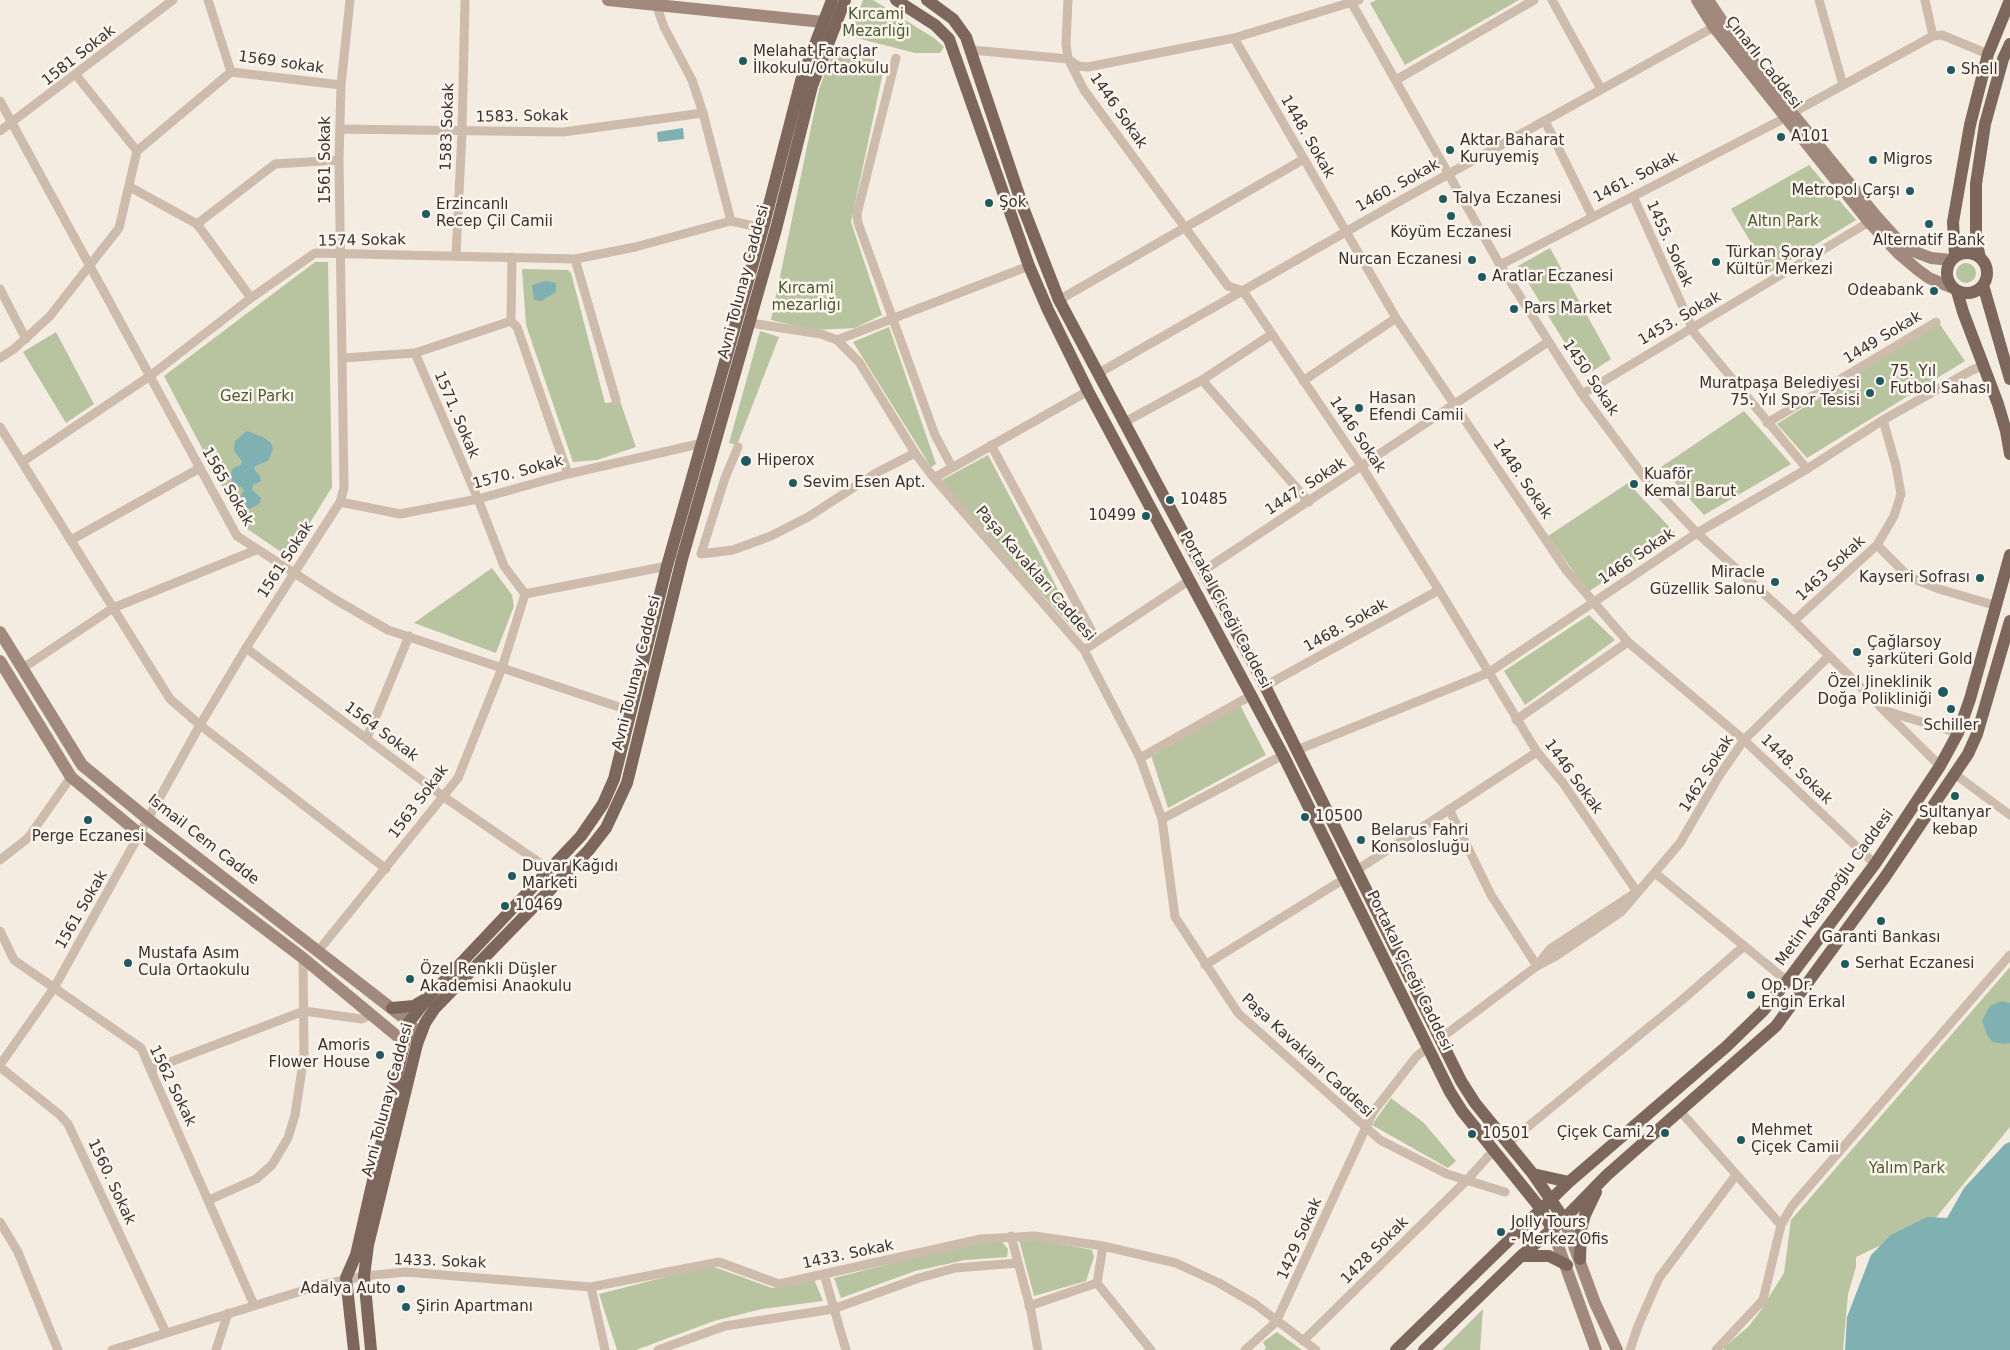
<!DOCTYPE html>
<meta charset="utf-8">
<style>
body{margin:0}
canvas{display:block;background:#f4ebe1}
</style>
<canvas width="2010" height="1350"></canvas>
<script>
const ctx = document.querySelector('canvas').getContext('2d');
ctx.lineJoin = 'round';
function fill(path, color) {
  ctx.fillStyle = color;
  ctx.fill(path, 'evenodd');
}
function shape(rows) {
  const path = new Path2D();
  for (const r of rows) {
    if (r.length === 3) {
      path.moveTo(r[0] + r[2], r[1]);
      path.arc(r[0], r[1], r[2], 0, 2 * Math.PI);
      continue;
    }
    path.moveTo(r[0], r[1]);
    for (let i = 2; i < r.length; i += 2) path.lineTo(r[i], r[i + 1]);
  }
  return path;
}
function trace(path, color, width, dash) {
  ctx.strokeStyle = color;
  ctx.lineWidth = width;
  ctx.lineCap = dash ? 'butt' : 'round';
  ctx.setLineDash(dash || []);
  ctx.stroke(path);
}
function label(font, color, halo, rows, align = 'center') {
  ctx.font = font + ' "DejaVu Sans",sans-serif';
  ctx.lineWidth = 5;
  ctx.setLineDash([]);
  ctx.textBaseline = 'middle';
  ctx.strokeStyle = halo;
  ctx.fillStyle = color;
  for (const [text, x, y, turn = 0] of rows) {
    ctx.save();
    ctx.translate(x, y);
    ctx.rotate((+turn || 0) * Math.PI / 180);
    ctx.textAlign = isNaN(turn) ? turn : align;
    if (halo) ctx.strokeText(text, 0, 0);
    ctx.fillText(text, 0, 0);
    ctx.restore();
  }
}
fill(shape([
 [863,0,873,0,934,38,944,47,940,53,915,53,849,36],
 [1376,0,1519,0,1405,65,1370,3],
 [835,47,885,63,851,222,882,315,855,328,814,330,771,320,819,89],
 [1809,165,1856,220,1769,273,1731,209],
 [1550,248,1611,359,1585,376,1518,266],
 [315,262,328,262,332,487,297,544,290,552,284,554,243,526,164,376],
 [1966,273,10],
 [522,269,568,270,571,273,605,403,620,401,636,447,597,460,573,462,526,325],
 [1939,323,1965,361,1807,458,1777,424],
 [889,327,936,464,931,467,853,342],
 [760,331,779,337,737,445,729,443],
 [56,332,94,404,66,423,23,352],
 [1744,411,1791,464,1704,515,1661,467],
 [988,455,1040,554,1082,638,969,515,942,480],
 [1628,483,1676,534,1588,592,1548,536],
 [492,568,512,595,514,606,496,653,414,623],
 [1589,615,1615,640,1525,705,1504,671],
 [1240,705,1266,755,1168,808,1151,755],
 [2010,967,2010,1127,1934,1220,1856,1257,1856,1267,1848,1294,1843,1350,1724,1350,1724,1347,1748,1327,1759,1313,1784,1273,1791,1220],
 [1391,1098,1424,1123,1456,1161,1448,1168,1372,1125],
 [1030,1238,1092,1250,1094,1257,1086,1281,1034,1296,1019,1240],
 [988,1239,1001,1241,1008,1249,1007,1257,965,1260,915,1271,841,1298,834,1278],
 [705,1267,717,1268,772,1288,814,1279,823,1301,762,1309,714,1321,636,1350,617,1350,599,1294],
 [1483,1309,1480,1350,1442,1350],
 [1277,1332,1302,1350,1264,1350,1266,1348,1263,1342]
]), '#b8c4a0');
fill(shape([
 [683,128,684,139,658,142,657,132],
 [546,281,556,283,556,292,541,301,534,300,532,285],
 [247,431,263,437,271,443,273,449,268,461,255,466,254,469,260,476,261,481,253,485,252,490,261,498,260,503,250,509,241,504,240,498,244,490,241,487,235,486,230,476,233,468,241,465,242,461,234,451,235,441],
 [2002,1001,2010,1003,2010,1043,2004,1044,1993,1042,1988,1037,1982,1021,1990,1006],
 [2010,1142,2010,1350,1845,1350,1847,1317,1871,1255,1891,1235,1927,1217,1947,1218,1964,1188,2005,1144]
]), '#7fb0b2');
trace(shape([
 [208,0,231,72,341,85],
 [1068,0,1066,44,1068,59,1084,90,1228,286,1243,291,1362,467,1439,590,1537,752,1563,783,1637,892],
 [1350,0,1500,265,1582,394,1623,449,1645,478,1697,533,1794,621,1940,766],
 [1552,0,1601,89],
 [1819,0,1843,85],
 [1925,0,1933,36],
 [657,7,664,27,692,80,703,113,731,221],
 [1234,38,1396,318,1566,570,1628,642,1744,740,1875,864],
 [972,50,1068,59,1078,66,1088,67,1234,38,1359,0],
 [896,58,857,214,858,223,935,435,952,467],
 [76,75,137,151],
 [1396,80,1534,0],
 [0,101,237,536,336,600,388,630,631,711],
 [1792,113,1933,36,1942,35,1988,54],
 [1545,121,1592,216],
 [340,129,563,132,703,113],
 [0,131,173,0],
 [130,187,197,224,251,298],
 [1633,196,1695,334,1807,469],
 [197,224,275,164,339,160],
 [456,255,462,132,465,0],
 [512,257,511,321,517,327,568,474],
 [575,259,616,400],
 [1500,265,1785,118],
 [0,289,26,339],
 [1059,300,1304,159],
 [750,323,821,334,837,340,859,362,915,453,934,478,1084,650,1140,758,1162,819,1175,917,1238,1013,1380,1140,1447,1174,1505,1192],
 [837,340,1029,266],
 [415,353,478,499,504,566,525,594],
 [0,358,14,349,50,316,119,228,137,151,231,72],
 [343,358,415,353,511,321],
 [1097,374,1398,202,1714,27],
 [1202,380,1309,502],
 [1303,381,1396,318],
 [1582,394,1869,222],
 [1123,423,1202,380,1272,334],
 [1767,423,1936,322],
 [0,427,170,699,200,725,386,869],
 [991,445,1097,641],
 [738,447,725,478,701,554,733,550,771,536,808,517,876,473,915,453],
 [22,462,150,376,251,298,315,253,575,259,635,247,731,221,763,228],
 [934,478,1088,391],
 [340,502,400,514,478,499,568,474,703,443],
 [71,540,200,468],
 [1877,545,1909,577,1939,589,1997,606],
 [1203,571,1548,342],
 [525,594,667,566],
 [1794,621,1877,545,1894,516,1901,494,1896,466,1883,420],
 [246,648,444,797,550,870],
 [1084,650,1190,580],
 [23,668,113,608,256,550],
 [1265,686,1439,590],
 [1886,711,1958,733],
 [1516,720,1628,642],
 [367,738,409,636],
 [1297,750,1488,673,1697,533,1807,469,1883,420,1972,370,1983,366],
 [1140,758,1252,695],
 [1956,775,2010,815],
 [1449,809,1491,895,1537,966],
 [1162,819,1283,755],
 [0,860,28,838,71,777],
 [1357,870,1537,752],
 [1655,873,1787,981],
 [0,931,14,960,141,1048,254,1305],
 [319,950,458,778,502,668,525,594],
 [1539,963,1550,949,1635,893],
 [1205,965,1344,879],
 [1441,1038,1537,966,1556,956,1621,912,1680,843,1719,776,1744,740,1829,656],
 [0,1065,54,988,200,725,246,648,340,502,344,488,339,160,341,85,350,0],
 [0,1067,60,1115,68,1124,166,1333],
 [152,1069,304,1011,362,1019,371,1015],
 [1680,1111,1781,1225],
 [1508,1143,1682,1000,1744,946],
 [209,1200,256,1179,272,1165,288,1138,295,1115,304,1056,303,958],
 [0,1222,18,1252,58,1350],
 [1011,1236,1031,1311,1038,1350],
 [1103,1246,1097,1283,1151,1350],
 [824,1274,846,1350],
 [591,1287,605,1350],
 [1029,1306,1097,1283],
 [1303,1341,1466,1181,1494,1150],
 [112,1350,321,1285,364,1276,406,1272,591,1287,719,1262,779,1284,981,1239,1035,1236,1103,1246,1176,1263,1219,1283,1255,1304,1316,1350],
 [216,1350,228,1313],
 [658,1350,725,1326,833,1309,919,1278,955,1268,1018,1263],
 [1245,1350,1276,1322,1373,1112,1416,1057,1428,1047],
 [1630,1350,1638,1326,1659,1278,1736,1175],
 [1716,1350,1763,1300,1781,1225,1792,1206,2010,955]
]), '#cdbbac', 9);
trace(shape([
 [608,0,823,22],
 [1697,0,1714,27,1869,222,1899,254,1918,270,1929,278,1953,288],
 [1708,0,1722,21,1792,113,1876,216,1905,248,1931,258,1951,260],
 [0,632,82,765,149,820,409,1022,416,1032,417,1044],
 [0,661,71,777,141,835,303,958,403,1041],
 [1564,1219,1595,1303,1617,1350],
 [1552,1229,1596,1350]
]), '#a18a7d', 12);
trace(shape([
 [896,0,935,25,949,39,1029,266,1048,310,1088,391,1283,755,1450,1092,1462,1111,1541,1209,1552,1229],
 [927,0,953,19,966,37,1024,210,1059,300,1265,686,1461,1081,1475,1103,1533,1174,1564,1219],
 [1967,273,20],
 [1955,256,1953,222,1970,125,1988,54,2010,0],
 [1980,258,1976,239,1976,184,1985,124,2003,59,2010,44],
 [1983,285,2010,379],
 [1957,291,1963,312,1998,404,2006,431,2010,454],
 [392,1008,414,1006,424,1000],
 [1533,1174,1569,1182],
 [1521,1256,1549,1256,1567,1265],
 [1580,1259,1581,1229,1585,1215,1596,1192],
 [354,1350,346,1278,356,1255,409,1022,427,999,581,836,603,804,614,779,667,566,763,228,801,81,832,0],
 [371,1350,364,1276,368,1245,417,1044,425,1023,435,1008,588,851,606,828,627,783,682,559,776,229,812,86,845,0],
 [1396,1350,1569,1182,1727,1046,1763,1011,1787,981,1875,864,1940,766,1958,733,1970,699,2010,555],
 [1424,1350,1521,1256,1564,1219,1607,1175,1776,1026,1885,877,1968,754,1977,734,2010,621]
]), '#7d675c', 12);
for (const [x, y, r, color] of [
 [743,61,5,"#1f5a5e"],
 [1951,70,5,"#1f5a5e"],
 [1781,137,5,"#1f5a5e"],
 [1450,150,5,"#1f5a5e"],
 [1873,160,5,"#1f5a5e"],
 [1910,191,5,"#1f5a5e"],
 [1443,199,5,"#1f5a5e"],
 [989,203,5,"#1f5a5e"],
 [426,214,5,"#1f5a5e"],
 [1451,216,5,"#1f5a5e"],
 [1929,224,5,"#1f5a5e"],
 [1472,260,5,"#1f5a5e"],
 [1716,262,5,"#1f5a5e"],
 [1482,277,5,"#1f5a5e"],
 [1934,291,5,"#1f5a5e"],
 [1514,309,5,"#1f5a5e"],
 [1880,381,5,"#1f5a5e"],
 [1870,393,5,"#1f5a5e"],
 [1359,408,5,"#1f5a5e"],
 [746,461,6,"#1f5a5e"],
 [793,483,5,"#1f5a5e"],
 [1634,484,5,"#1f5a5e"],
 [1170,500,5,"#1f5a5e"],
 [1146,516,5,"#1f5a5e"],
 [1980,578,5,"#1f5a5e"],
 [1775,582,5,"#1f5a5e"],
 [1857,652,5,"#1f5a5e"],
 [1943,692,6,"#1f5a5e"],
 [1951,709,5,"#1f5a5e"],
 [1955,796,5,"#1f5a5e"],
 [1305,817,5,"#1f5a5e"],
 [88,820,5,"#1f5a5e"],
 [1361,840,5,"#1f5a5e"],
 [512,876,5,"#1f5a5e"],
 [505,906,5,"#1f5a5e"],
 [1881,921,5,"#1f5a5e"],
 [128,963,5,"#1f5a5e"],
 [1845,964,5,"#1f5a5e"],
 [410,979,5,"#1f5a5e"],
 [1751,995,5,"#1f5a5e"],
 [380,1055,5,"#1f5a5e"],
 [1665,1133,5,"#1f5a5e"],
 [1472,1134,5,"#1f5a5e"],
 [1741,1140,5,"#1f5a5e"],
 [1501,1232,5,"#1f5a5e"],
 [401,1289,5,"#1f5a5e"],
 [406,1307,5,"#1f5a5e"]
]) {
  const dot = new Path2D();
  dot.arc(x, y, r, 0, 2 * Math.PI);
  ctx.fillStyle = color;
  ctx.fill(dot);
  trace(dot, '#fbf5ee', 2);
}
label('15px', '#4a5a2e', '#fbf5ee', [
 ["Kırcami",876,15],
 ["Mezarlığı",876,32],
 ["Altın Park",1783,222],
 ["Kırcami",806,289],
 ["mezarlığı",806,306],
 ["Gezi Parkı",257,397],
 ["Yalım Park",1907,1169]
]);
label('15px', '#3b302b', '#fbf5ee', [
 ["Melahat Faraçlar",753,52],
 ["İlkokulu/Ortaokulu",753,69],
 ["Shell",1961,70],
 ["A101",1791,137],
 ["Aktar Baharat",1460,141],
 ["Kuruyemiş",1460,158],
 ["Migros",1883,160],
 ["Metropol Çarşı",1900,191,"right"],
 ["Talya Eczanesi",1453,199],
 ["Şok",999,203],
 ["Erzincanlı",436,205],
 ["Recep Çil Camii",436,222],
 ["Köyüm Eczanesi",1451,233,"center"],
 ["Alternatif Bank",1929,241,"center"],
 ["Türkan Şoray",1726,253],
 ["Kültür Merkezi",1726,270],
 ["Nurcan Eczanesi",1462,260,"right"],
 ["Aratlar Eczanesi",1492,277],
 ["Odeabank",1924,291,"right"],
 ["Pars Market",1524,309],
 ["75. Yıl",1890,372],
 ["Futbol Sahası",1890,389],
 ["Muratpaşa Belediyesi",1860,384,"right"],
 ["75. Yıl Spor Tesisi",1860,401,"right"],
 ["Hasan",1369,399],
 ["Efendi Camii",1369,416],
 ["Hiperox",757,461],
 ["Kuaför",1644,475],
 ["Kemal Barut",1644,492],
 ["Sevim Esen Apt.",803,483],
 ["10485",1180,500],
 ["10499",1136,516,"right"],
 ["Miracle",1765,573,"right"],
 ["Güzellik Salonu",1765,590,"right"],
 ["Kayseri Sofrası",1970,578,"right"],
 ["Çağlarsoy",1867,643],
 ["şarküteri Gold",1867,660],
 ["Özel Jineklinik",1932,683,"right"],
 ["Doğa Polikliniği",1932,700,"right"],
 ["Schiller",1951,726,"center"],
 ["Sultanyar",1955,813,"center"],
 ["kebap",1955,830,"center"],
 ["10500",1315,817],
 ["Belarus Fahri",1371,831],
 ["Konsolosluğu",1371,848],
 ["Perge Eczanesi",88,837,"center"],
 ["Duvar Kağıdı",522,867],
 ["Marketi",522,884],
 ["10469",515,906],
 ["Garanti Bankası",1881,938,"center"],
 ["Mustafa Asım",138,954],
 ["Cula Ortaokulu",138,971],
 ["Serhat Eczanesi",1855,964],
 ["Özel Renkli Düşler",420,970],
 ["Akademisi Anaokulu",420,987],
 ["Op. Dr.",1761,986],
 ["Engin Erkal",1761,1003],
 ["Amoris",370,1046,"right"],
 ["Flower House",370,1063,"right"],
 ["Mehmet",1751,1131],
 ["Çiçek Camii",1751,1148],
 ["Çiçek Cami 2",1655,1133,"right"],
 ["10501",1482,1134],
 ["Jolly Tours",1511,1223],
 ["- Merkez Ofis",1511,1240],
 ["Adalya Auto",391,1289,"right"],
 ["Şirin Apartmanı",416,1307]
], 'left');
label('15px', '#3b302b', '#fbf5ee', [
 ["1581 Sokak",79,56,-38],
 ["1569 sokak",281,63,8],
 ["Çınarlı Caddesi",1763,63,52],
 ["1446 Sokak",1118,111,55],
 ["1583. Sokak",522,117,-1],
 ["1583 Sokak",448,127,-88],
 ["1448. Sokak",1307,137,60],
 ["1561 Sokak",326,160,-90],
 ["1461. Sokak",1636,178,-27],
 ["1460. Sokak",1398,186,-29],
 ["1574 Sokak",362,241,-1],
 ["1455. Sokak",1669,244,66],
 ["Avni Tolunay Caddesi",744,282,-75],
 ["1453. Sokak",1680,319,-30],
 ["1449 Sokak",1883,338,-31],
 ["1450 Sokak",1590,378,56],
 ["1571. Sokak",456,415,67],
 ["1446 Sokak",1357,435,56],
 ["1570. Sokak",518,473,-15],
 ["1448. Sokak",1522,479,56],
 ["1565 Sokak",227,487,60],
 ["1447. Sokak",1306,487,-33],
 ["1466 Sokak",1637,557,-34],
 ["1561 Sokak",286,560,-57],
 ["1463 Sokak",1831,569,-43],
 ["Paşa Kavakları Caddesi",1035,574,49],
 ["Portakal Çiceği Caddesi",1225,610,62],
 ["1468. Sokak",1346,626,-29],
 ["Avni Tolunay Caddesi",637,673,-76],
 ["1564 Sokak",381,732,37],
 ["1448. Sokak",1796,770,44],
 ["1462 Sokak",1707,774,-58],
 ["1446 Sokak",1573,777,54],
 ["1563 Sokak",419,802,-53],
 ["Ismail Cem Cadde",203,840,38],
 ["Metin Kasapoğlu Caddesi",1835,888,-54],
 ["1561 Sokak",82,910,-60],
 ["Portakal Çiceği Caddesi",1409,971,64],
 ["Paşa Kavakları Caddesi",1307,1056,43],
 ["1562 Sokak",172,1086,64],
 ["Avni Tolunay Caddesi",388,1100,-75],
 ["1560. Sokak",111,1182,65],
 ["1429 Sokak",1300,1239,-66],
 ["1428 Sokak",1375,1251,-45],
 ["1433. Sokak",848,1255,-12],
 ["1433. Sokak",440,1262,2]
]);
</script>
